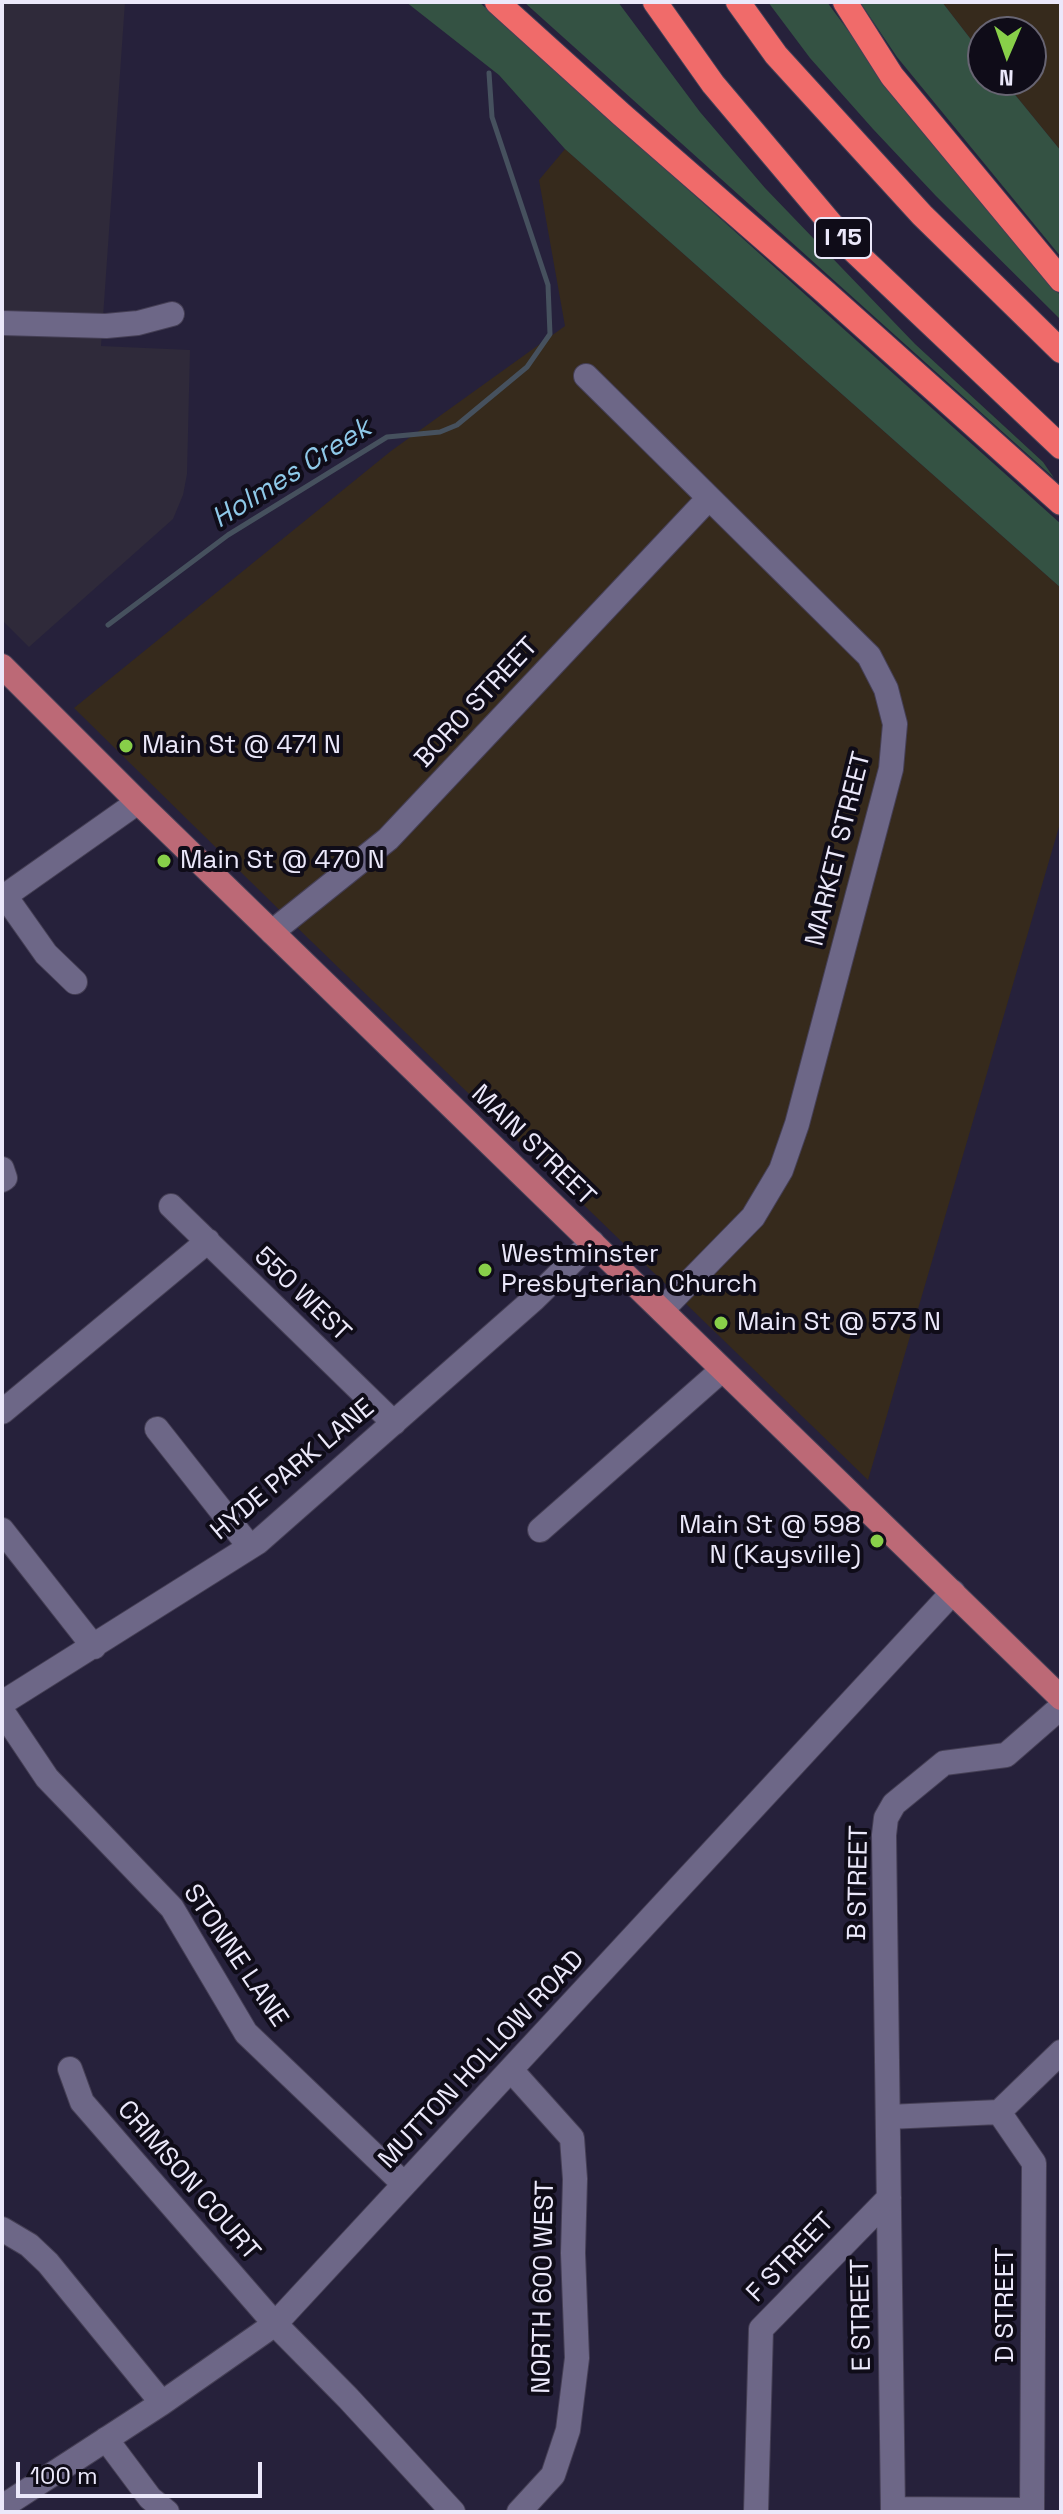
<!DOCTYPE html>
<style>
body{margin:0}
#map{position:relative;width:1063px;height:2514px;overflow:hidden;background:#26213b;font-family:"Space Grotesk",sans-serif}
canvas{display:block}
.frame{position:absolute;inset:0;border:4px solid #ebe8fa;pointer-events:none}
.north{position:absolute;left:967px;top:16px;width:80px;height:80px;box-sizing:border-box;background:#0f0c18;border:2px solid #676472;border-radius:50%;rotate:182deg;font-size:22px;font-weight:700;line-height:32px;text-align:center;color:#ebe8fa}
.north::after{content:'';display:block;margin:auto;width:28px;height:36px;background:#88cf49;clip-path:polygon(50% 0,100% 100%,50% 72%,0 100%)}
.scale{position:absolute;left:16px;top:2462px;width:246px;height:36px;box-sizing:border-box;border:4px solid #ebe8fa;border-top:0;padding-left:10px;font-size:24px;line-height:28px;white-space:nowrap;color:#ebe8fa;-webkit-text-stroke:6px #0f0c18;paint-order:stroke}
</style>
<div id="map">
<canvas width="1063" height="2514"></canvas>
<div class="frame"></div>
<div class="north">N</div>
<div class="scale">100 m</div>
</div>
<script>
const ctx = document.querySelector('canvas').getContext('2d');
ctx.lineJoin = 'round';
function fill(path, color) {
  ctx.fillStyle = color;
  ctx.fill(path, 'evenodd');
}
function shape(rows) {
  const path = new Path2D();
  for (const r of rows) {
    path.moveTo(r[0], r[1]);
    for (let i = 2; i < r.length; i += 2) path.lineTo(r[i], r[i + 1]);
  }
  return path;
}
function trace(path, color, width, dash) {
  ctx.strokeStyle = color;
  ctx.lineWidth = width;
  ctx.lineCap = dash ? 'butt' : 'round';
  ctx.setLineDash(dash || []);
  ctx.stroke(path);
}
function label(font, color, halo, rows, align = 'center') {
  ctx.font = font + ' "Space Grotesk",sans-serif';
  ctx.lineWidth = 8;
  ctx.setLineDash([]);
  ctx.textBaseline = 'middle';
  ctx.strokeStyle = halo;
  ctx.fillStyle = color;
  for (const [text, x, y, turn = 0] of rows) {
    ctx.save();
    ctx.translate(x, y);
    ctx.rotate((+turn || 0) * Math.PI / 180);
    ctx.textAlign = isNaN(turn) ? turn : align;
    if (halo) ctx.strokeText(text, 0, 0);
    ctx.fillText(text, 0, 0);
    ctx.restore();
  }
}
fill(shape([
 [2,2,125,2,101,346,190,350,187,474,183,495,173,519,29,647,2,620]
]), '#2f2a3a');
fill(shape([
 [942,2,1061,2,1061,151,1003,80,1031,80,1031,32,983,32,983,55],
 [565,149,1061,588,1061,820,868,1480,311,941,74,708,391,451,565,326,539,180]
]), '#362a1c');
fill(shape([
 [406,2,479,2,1061,524,1061,588,565,149,499,75],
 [524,2,618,2,700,112,765,188,915,344,1043,462,1054,478],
 [768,2,827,2,904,106,1013,241,1061,296,1061,320,936,196,873,129,810,58],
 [860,2,942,2,983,55,983,80,1003,80,1061,151,1061,257,897,57]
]), '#345243');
trace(shape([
 [108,625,228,535,387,437,440,432,457,425,527,367,550,334,548,285,492,117,489,73]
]), '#46515e', 5);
const minor = shape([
 [2,323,106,326,138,323,172,314],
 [586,376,869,656,886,689,895,724,891,769,797,1124,781,1170,753,1217,662,1310],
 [5,896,46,954,75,982],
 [2,898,138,802],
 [272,932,388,839,709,498],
 [2,1169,5,1178,2,1180],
 [171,1206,394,1423],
 [2,1412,208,1241],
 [157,1429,250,1547],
 [2,1530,94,1647],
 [540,1530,722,1370],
 [2,1703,258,1542,534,1299,592,1242],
 [2,1711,47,1778,172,1908,246,2033,404,2184],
 [70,2069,82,2102,275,2324,348,2398,453,2512],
 [511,2070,572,2138,575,2179,573,2253,577,2358,568,2430,553,2475,519,2512],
 [999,2112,1034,2163,1032,2510],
 [999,2112,1061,2052],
 [888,2117,999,2112],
 [2,2229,29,2245,48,2263,162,2403],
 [106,2439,150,2498,167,2512],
 [2,2507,162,2403,275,2324,953,1592],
 [893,2509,1032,2510],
 [756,2512,761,2329,889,2198],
 [893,2512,884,1835,886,1818,894,1804,944,1763,1006,1755,1061,1707]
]);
const major = shape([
 [2,666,138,802,1061,1698]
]);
const highway = shape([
 [497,2,622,115,825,292,1061,503],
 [655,2,713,84,853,250,1061,447],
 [738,2,776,55,922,215,1061,351],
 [845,2,892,76,1061,280]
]);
trace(minor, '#453f55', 26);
trace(major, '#453f55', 26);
trace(highway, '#453f55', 26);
trace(minor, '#6d6787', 24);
trace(major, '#bc6976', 24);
trace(highway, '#f06b6a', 24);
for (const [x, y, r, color] of [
 [126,746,8,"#88cf49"],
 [164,861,8,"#88cf49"],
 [485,1270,8,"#88cf49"],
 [721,1323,8,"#88cf49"],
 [877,1541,8,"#88cf49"]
]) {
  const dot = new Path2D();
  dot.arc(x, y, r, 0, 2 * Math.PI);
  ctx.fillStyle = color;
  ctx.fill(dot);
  trace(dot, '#0f0c18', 3);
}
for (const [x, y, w] of [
 [843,238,56]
]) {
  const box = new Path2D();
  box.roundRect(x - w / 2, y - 20, w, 40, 6);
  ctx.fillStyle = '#0f0c18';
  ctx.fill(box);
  trace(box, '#ebe8fa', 2);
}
label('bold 24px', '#ebe8fa', null, [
 ["I 15",843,238]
]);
label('26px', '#ebe8fa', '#0f0c18', [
 ["BORO STREET",477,703,-47],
 ["MARKET STREET",839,849,-76],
 ["MAIN STREET",533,1146,44],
 ["550 WEST",302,1295,44],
 ["HYDE PARK LANE",293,1470,-40],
 ["B STREET",859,1883,-89],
 ["STONNE LANE",235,1956,56],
 ["MUTTON HOLLOW ROAD",482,2060,-47],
 ["CRIMSON COURT",188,2181,49],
 ["F STREET",791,2258,-46],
 ["NORTH 600 WEST",544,2287,-89],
 ["D STREET",1006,2305,-90],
 ["E STREET",862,2315,-91]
]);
label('26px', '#ebe8fa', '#0f0c18', [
 ["Main St @ 471 N",142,746],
 ["Main St @ 470 N",180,861],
 ["Westminster",501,1255],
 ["Presbyterian Church",501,1285],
 ["Main St @ 573 N",737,1323],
 ["Main St @ 598",861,1526,"right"],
 ["N (Kaysville)",861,1556,"right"]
], 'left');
label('italic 28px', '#8ec8e8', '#0f0c18', [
 ["Holmes Creek",292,474,-32]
]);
</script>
